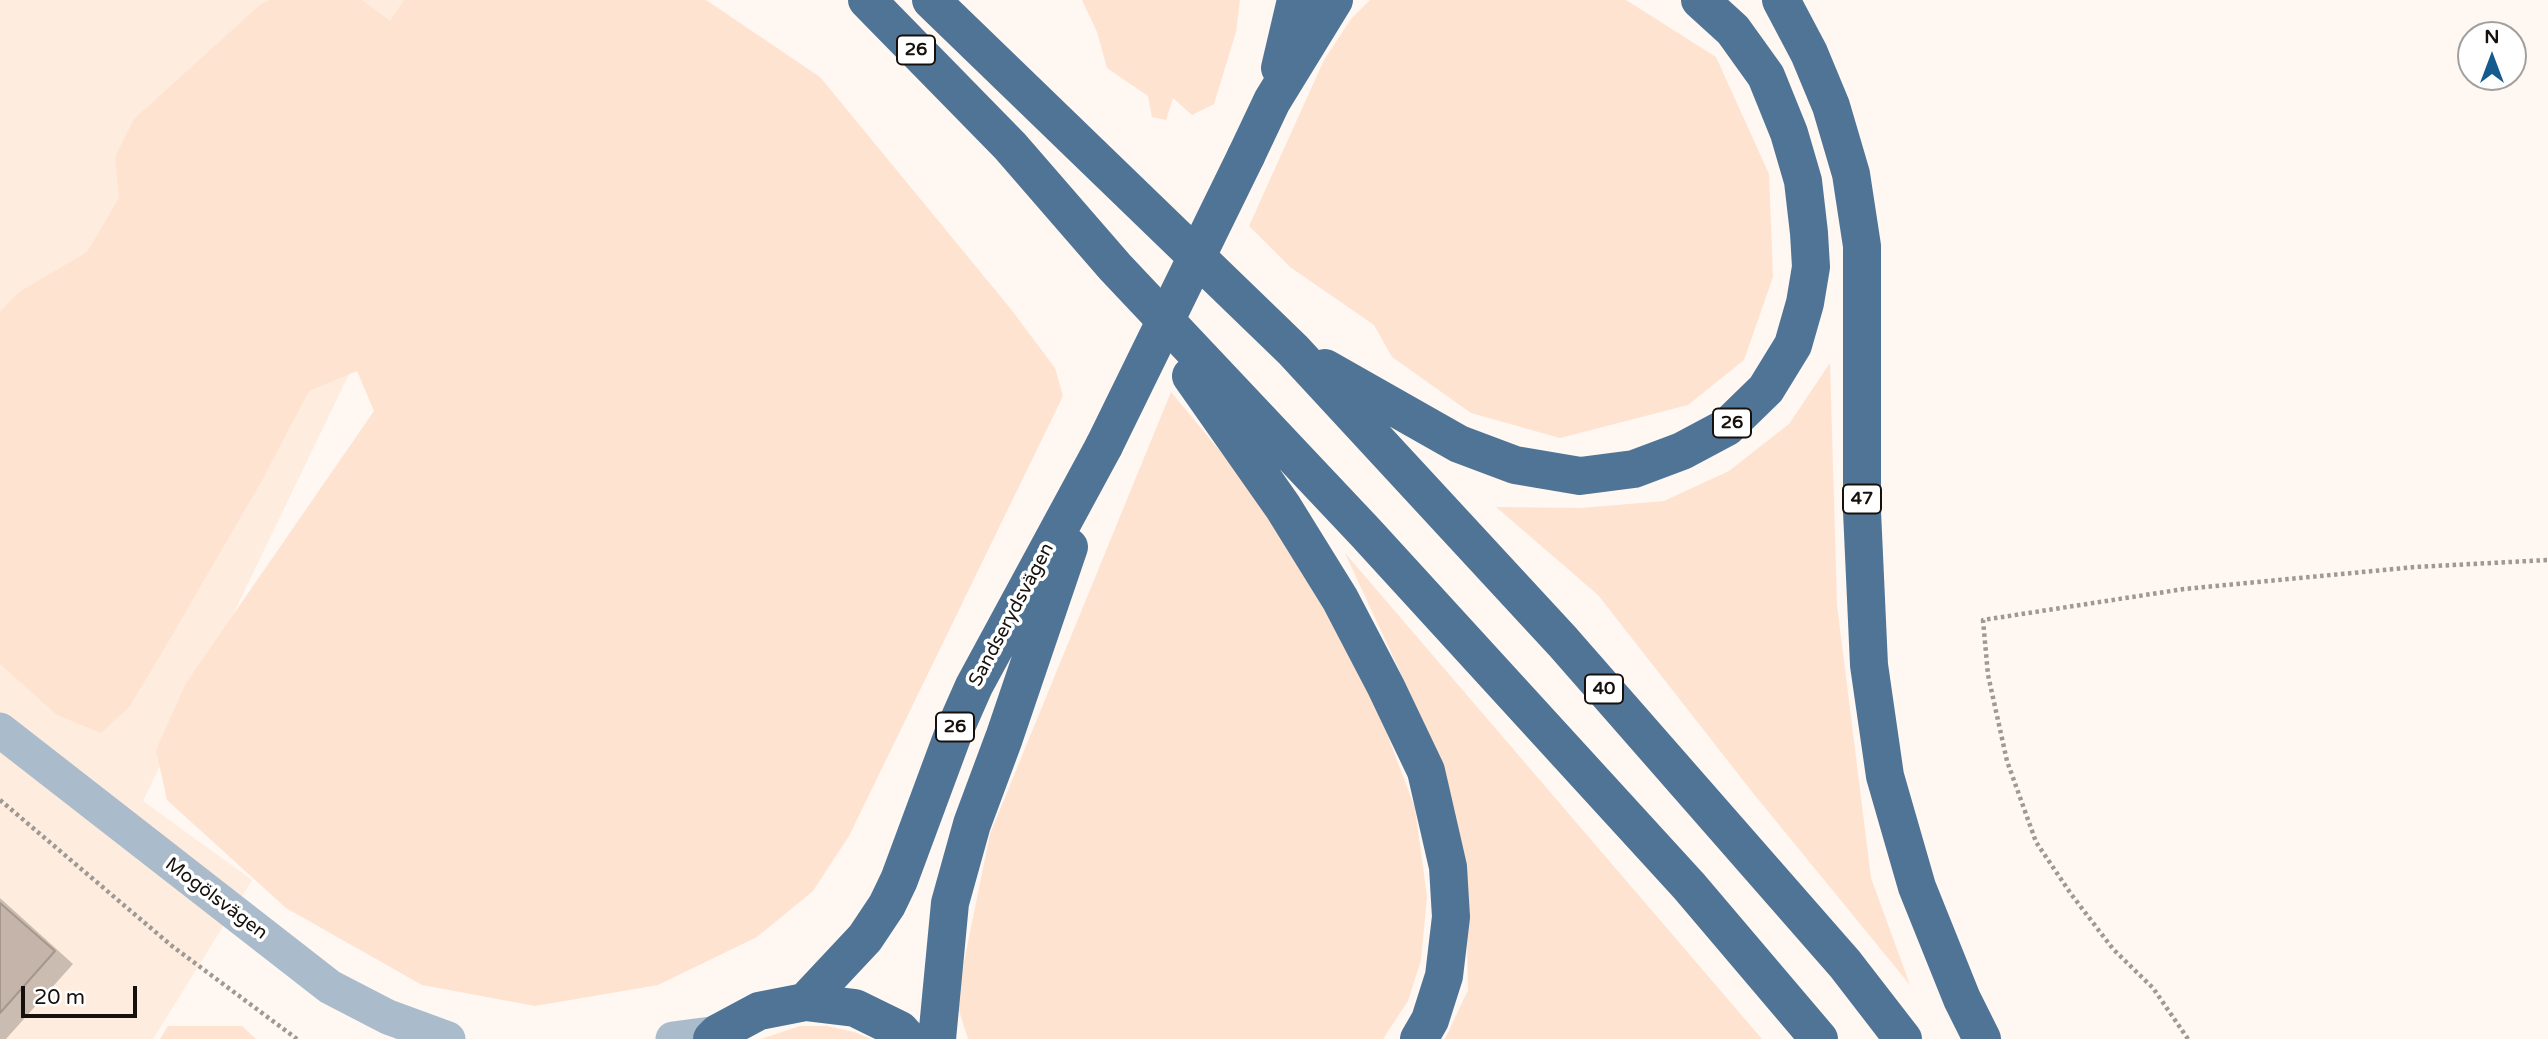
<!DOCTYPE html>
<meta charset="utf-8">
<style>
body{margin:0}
#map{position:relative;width:2548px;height:1039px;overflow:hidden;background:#fef7f2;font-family:"Varela Round",sans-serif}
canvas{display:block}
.north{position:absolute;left:2457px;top:21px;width:70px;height:70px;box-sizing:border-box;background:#fff;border:2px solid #a2a09e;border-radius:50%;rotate:0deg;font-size:19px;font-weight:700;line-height:28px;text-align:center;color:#17110d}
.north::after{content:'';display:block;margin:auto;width:24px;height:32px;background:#145b8f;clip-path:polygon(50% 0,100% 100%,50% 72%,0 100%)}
.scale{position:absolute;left:21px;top:986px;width:116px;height:32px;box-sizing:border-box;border:4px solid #17110d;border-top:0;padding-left:9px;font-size:21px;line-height:24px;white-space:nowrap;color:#17110d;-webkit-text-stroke:5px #fff;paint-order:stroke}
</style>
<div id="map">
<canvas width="2548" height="1039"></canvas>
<div class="north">N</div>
<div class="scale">20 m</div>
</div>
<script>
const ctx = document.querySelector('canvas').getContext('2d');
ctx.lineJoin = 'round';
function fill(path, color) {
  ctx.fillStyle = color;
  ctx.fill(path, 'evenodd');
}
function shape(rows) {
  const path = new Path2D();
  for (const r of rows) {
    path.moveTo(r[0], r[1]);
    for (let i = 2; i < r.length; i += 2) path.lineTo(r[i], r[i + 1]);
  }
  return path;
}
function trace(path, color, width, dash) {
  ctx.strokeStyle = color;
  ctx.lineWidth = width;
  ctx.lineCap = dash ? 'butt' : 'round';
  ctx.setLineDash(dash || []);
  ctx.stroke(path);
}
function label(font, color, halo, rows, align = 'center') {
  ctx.font = font + ' "Varela Round",sans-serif';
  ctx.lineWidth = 7;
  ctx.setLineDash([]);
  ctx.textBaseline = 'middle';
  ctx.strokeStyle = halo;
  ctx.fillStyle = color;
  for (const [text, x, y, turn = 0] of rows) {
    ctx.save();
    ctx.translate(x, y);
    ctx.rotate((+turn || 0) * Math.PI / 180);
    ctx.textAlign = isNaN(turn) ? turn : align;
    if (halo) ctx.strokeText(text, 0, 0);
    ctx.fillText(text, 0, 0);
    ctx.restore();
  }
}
fill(shape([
 [0,0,407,0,390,289,143,801,252,880,153,1039,0,1039]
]), '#feecde');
fill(shape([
 [270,0,362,0,390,21,404,0,706,0,820,77,1010,308,1055,368,1063,396,849,836,813,891,757,937,658,985,535,1006,422,985,286,908,167,800,156,750,186,683,374,411,357,371,309,391,261,482,160,656,129,707,101,733,57,715,0,664,0,312,19,292,87,252,119,198,115,157,134,119,261,4],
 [1082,0,1240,0,1236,32,1214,104,1192,115,1173,98,1166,120,1152,117,1148,96,1107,68,1097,32],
 [1370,0,1626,0,1716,57,1769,174,1773,277,1744,360,1688,405,1560,438,1471,413,1392,357,1374,325,1290,267,1249,226,1324,60,1351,19],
 [1830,363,1837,605,1871,878,1910,985,1753,793,1598,595,1496,507,1581,508,1664,501,1729,471,1789,424],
 [1171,392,1249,486,1316,595,1375,702,1415,808,1427,897,1421,960,1408,1001,1383,1039,968,1039,956,1001,990,834],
 [1345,553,1762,1039,1445,1039,1468,990,1466,886,1427,730],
 [168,1026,242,1026,256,1039,160,1039],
 [800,1026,827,1026,854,1032,871,1039,761,1039]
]), '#fee3d1');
fill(shape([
 [0,898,73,964,6,1039,0,1039]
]), '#0003');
const building = shape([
 [0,903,55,951,0,1013,0,903]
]);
fill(building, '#c4b4a9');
trace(building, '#a6978c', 2);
trace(shape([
 [0,800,172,946,297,1039],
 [2188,1039,2153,988,2113,949,2071,894,2036,842,2007,761,1988,675,1983,620,2184,589,2415,567,2548,560]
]), '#9f9994', 4.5, [3.5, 3.5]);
trace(shape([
 [0,730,330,987,388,1017,448,1039],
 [673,1039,718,1033]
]), '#abc', 35);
trace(shape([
 [867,0,1010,146,1115,267,1366,533,1689,886,1819,1039],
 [931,0,1293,350,1563,642,1845,964,1903,1039],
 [1781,0,1809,53,1831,106,1851,174,1862,246,1862,511,1869,665,1885,776,1917,887,1962,999,1982,1039],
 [1280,68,1296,0],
 [1246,156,1272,101,1334,0],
 [1325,368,1459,444,1515,465,1580,476,1634,469,1682,451,1727,427,1766,389,1793,345,1805,303,1811,267,1809,233,1803,181,1789,133,1766,76,1733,30,1700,0],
 [1191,376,1283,507,1340,599,1386,687,1426,771,1448,867,1451,917,1444,976,1430,1020,1419,1039],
 [805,1002,865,938,887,905,899,880,955,729,974,686,1104,446],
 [712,1039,718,1033,759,1011,805,1002,855,1008,900,1030,908,1039],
 [937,1039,950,903,972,824,1004,738,1069,547]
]), '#4f7496', 38);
trace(shape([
 [1104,446,1246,156]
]), '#4f7496', 38);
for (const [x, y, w] of [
 [916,50,38],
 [1732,423,38],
 [1862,499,38],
 [1604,689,38],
 [955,727,38]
]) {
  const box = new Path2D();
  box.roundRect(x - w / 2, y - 14.5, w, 29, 5);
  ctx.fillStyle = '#fff';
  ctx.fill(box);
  trace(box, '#17110d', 2);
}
label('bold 18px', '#17110d', null, [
 ["26",916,50],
 ["26",1732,423],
 ["47",1862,499],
 ["40",1604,689],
 ["26",955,727]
]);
label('19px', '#17110d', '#fff', [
 ["Sandserydsvägen",1012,615,-62],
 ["Mogölsvägen",216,899,37]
]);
</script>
